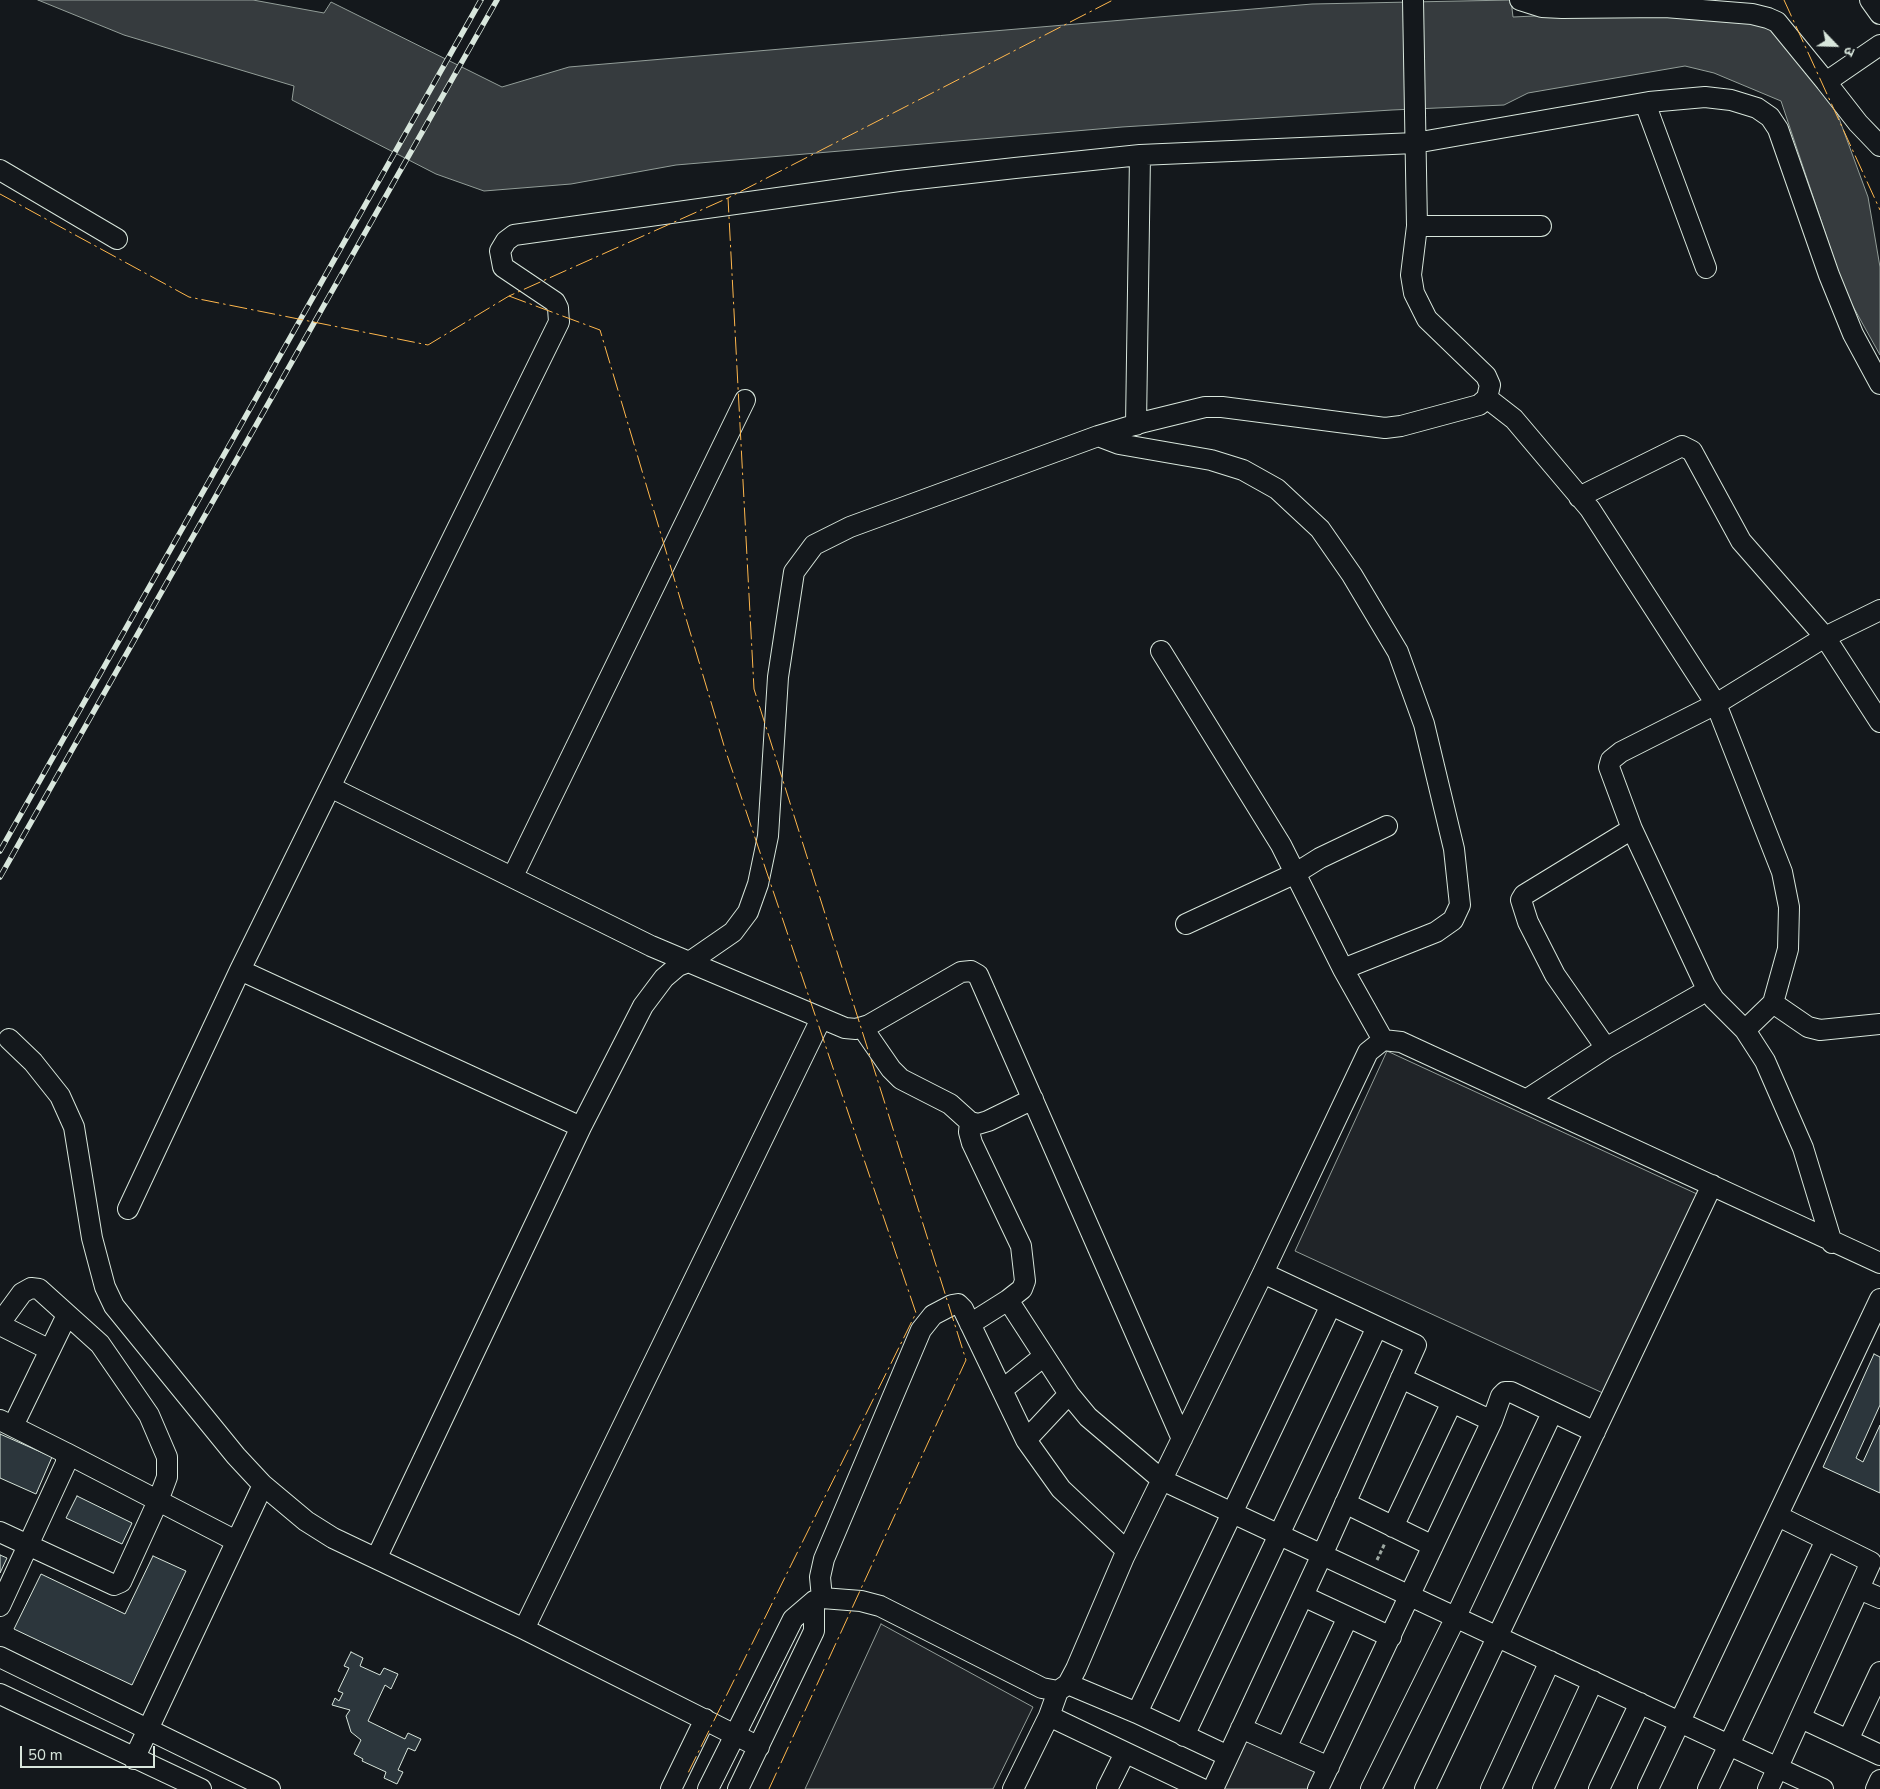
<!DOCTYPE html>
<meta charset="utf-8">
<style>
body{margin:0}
#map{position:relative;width:1880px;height:1789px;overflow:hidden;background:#14181c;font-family:"Nunito Sans","Noto Sans Devanagari",sans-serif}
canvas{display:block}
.north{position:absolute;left:1810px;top:20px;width:50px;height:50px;-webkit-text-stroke:4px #14181c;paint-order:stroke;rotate:114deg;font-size:14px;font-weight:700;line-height:20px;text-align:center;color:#d8e6dc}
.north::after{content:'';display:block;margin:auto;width:18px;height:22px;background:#d8e6dc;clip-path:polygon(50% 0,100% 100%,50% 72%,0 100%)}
.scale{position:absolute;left:20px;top:1746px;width:135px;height:22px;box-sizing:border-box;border:2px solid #d8e6dc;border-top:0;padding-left:6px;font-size:15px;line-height:18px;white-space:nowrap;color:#d8e6dc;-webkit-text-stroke:4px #14181c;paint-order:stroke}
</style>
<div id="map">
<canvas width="1880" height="1789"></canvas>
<div class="north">उ</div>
<div class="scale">50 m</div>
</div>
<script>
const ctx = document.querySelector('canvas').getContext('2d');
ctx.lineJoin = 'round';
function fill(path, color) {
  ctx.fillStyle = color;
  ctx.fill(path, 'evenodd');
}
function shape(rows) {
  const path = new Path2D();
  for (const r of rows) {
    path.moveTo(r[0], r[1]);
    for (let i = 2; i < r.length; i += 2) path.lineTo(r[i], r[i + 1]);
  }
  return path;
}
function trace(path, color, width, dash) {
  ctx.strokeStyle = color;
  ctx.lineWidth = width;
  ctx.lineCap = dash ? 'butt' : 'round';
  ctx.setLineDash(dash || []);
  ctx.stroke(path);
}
const green = shape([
 [1387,1051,1697,1194,1605,1394,1295,1251,1387,1051],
 [881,1624,1033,1707,993,1789,805,1789,881,1624],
 [1248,1735,1323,1770,1314,1789,1222,1789,1248,1735]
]);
fill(green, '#202428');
trace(green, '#939e99', 1);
const water = shape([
 [38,0,253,0,324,13,331,2,502,87,569,67,1312,4,1511,0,1513,17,1684,9,1757,18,1797,46,1833,102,1868,197,1880,267,1880,355,1845,292,1781,101,1714,73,1685,66,1528,93,1504,105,1392,110,1122,127,676,165,571,184,484,191,436,174,292,100,294,86,124,35,38,0]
]);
fill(water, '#363b3e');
trace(water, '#939e99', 1);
const building = shape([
 [1874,1354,1880,1357,1880,1405,1856,1458,1863,1462,1880,1425,1880,1493,1823,1467,1874,1354],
 [0,1434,52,1457,36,1494,0,1478,0,1434],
 [77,1496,132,1523,122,1544,66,1518,77,1496],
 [0,1555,7,1558,0,1573,0,1555],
 [153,1556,186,1571,132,1685,14,1629,41,1574,125,1614,153,1556],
 [351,1652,363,1658,360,1666,380,1675,384,1668,398,1674,391,1689,385,1685,368,1721,405,1739,408,1733,421,1739,415,1751,408,1748,398,1770,403,1772,397,1784,384,1778,386,1772,362,1761,363,1759,354,1754,361,1740,351,1732,346,1716,350,1710,332,1705,335,1698,339,1701,343,1693,338,1691,349,1668,344,1666,351,1652]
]);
fill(building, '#2c363c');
trace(building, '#d8e6dc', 1);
const minor = shape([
 [1520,0,1542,7,1562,8,1665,7,1752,14,1768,18,1777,22,1826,82,1880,45],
 [1870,0,1880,14],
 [1826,82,1858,123,1880,146],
 [1645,103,1706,268],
 [0,170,117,239],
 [1417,226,1541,226],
 [1487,398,1514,419,1590,509,1716,704,1782,872,1789,907,1788,949,1773,1003,1745,1030,1765,1061,1803,1148,1832,1243],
 [1136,425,1140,155],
 [1098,436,1119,444,1211,460,1243,470,1277,489,1320,529,1352,575,1398,652,1424,724,1454,849,1460,905,1453,920,1436,932,1343,969],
 [1579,497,1682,446,1692,451,1741,541,1825,637,1880,722],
 [1161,651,1281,845,1343,969,1383,1040],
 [330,787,651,946,845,1028,856,1029,869,1025,961,972,971,971,978,975,1182,1439],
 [513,876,745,400],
 [1186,924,1296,873,1320,858,1387,826],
 [240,970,581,1127],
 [1773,1003,1808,1027,1820,1030,1880,1024],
 [862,1027,891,1069,901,1079,950,1104,970,1122,978,1124,988,1121,1033,1099],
 [1745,1030,1714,999,1705,985,1632,829,1609,767,1611,760,1621,752,1716,704,1825,637,1880,610],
 [9,1039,33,1062,60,1096,74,1127,92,1238,105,1287,114,1306,236,1456,263,1485,306,1521,333,1538,524,1629,759,1747],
 [1606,1048,1555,975,1528,922,1521,900,1524,895,1632,829],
 [1526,1100,1606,1048,1708,990],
 [128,1209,240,970,559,322,558,308,555,302,503,267,500,251,506,241,514,235,899,181,1015,168,1140,155,1415,143,1649,102,1705,97,1731,100,1757,108,1770,117,1778,129,1829,275,1853,334,1880,384],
 [1008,1300,1069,1394],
 [0,1323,22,1293,31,1288,39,1289,100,1344,149,1415,167,1457,167,1477,158,1501,121,1582,114,1585,0,1532],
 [970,1324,1008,1300,1022,1289,1025,1281,1021,1246,972,1143,969,1132,970,1122],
 [0,1325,50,1350],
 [1401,1378,1492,1421],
 [1002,1390,1044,1356],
 [0,1420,66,1453,66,1463,0,1606],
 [13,1426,67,1315],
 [1026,1440,1069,1394,1088,1417,1162,1480,1823,1789],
 [66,1453,236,1541],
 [1345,1503,1433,1546],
 [1393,1527,1452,1402],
 [377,1557,581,1127,643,1006,664,978,678,966,691,961,733,932,748,912,758,884,768,836,778,677,794,572,814,545,850,527,1098,436,1144,422,1205,407,1222,407,1385,428,1401,426,1479,405,1487,398,1490,385,1486,376,1427,319,1414,293,1411,275,1417,226,1413,0],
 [1859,1589,1880,1598],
 [1303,1596,1391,1637],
 [822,1598,820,1577,824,1559,921,1330,933,1315,952,1305,958,1304,963,1309,1026,1440,1061,1489,1127,1551],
 [524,1629,821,1019],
 [0,1657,270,1789],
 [1068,1684,1137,1713,1228,1756],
 [0,1694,201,1789],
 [1137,1713,1331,1305],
 [1049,1716,1202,1789],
 [1801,1718,1880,1755],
 [1241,1728,1329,1767],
 [1184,1736,1377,1327],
 [1848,1740,1880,1672],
 [1286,1748,1348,1617],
 [134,1759,263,1485],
 [671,1789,705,1719],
 [708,1789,793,1619,814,1601,822,1598,861,1601,880,1606,1042,1688,1058,1691],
 [738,1789,814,1631,814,1601],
 [1013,1789,1049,1716,1058,1691,1068,1684,1076,1669,1124,1557,1263,1273,1368,1052,1383,1040,1401,1042,1880,1263],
 [1107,1789,1125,1753],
 [1213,1789,1327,1544,1416,1345,1263,1273],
 [1318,1789,1492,1421,1501,1396,1505,1392,1511,1392,1595,1432],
 [1371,1789,1451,1627,1552,1413],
 [1425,1789,1712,1185],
 [1491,1789,1550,1661],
 [1543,1789,1593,1681],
 [1599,1789,1640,1703],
 [1648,1789,1880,1299],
 [1708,1789,1826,1540],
 [1768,1789,1871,1562,1778,1516],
 [1876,1789,1880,1780]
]);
trace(minor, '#d8e6dc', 22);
trace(shape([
 [1377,1560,1385,1543]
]), '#9da8a2', 3, [4, 2.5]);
trace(minor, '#14181c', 20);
const rail = shape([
 [0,851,481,0],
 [0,877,497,0]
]);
trace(rail, '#d8e6dc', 5.5);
trace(rail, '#14181c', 4, [11]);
trace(shape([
 [1784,0,1880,210],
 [0,194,189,297,428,345,509,296,728,198],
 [509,296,600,330,725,749,916,1313,688,1773],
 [769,1789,966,1360,754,689,728,198,1113,0]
]), '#ffb74d', 1, [18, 4, 2.5, 4]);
</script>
